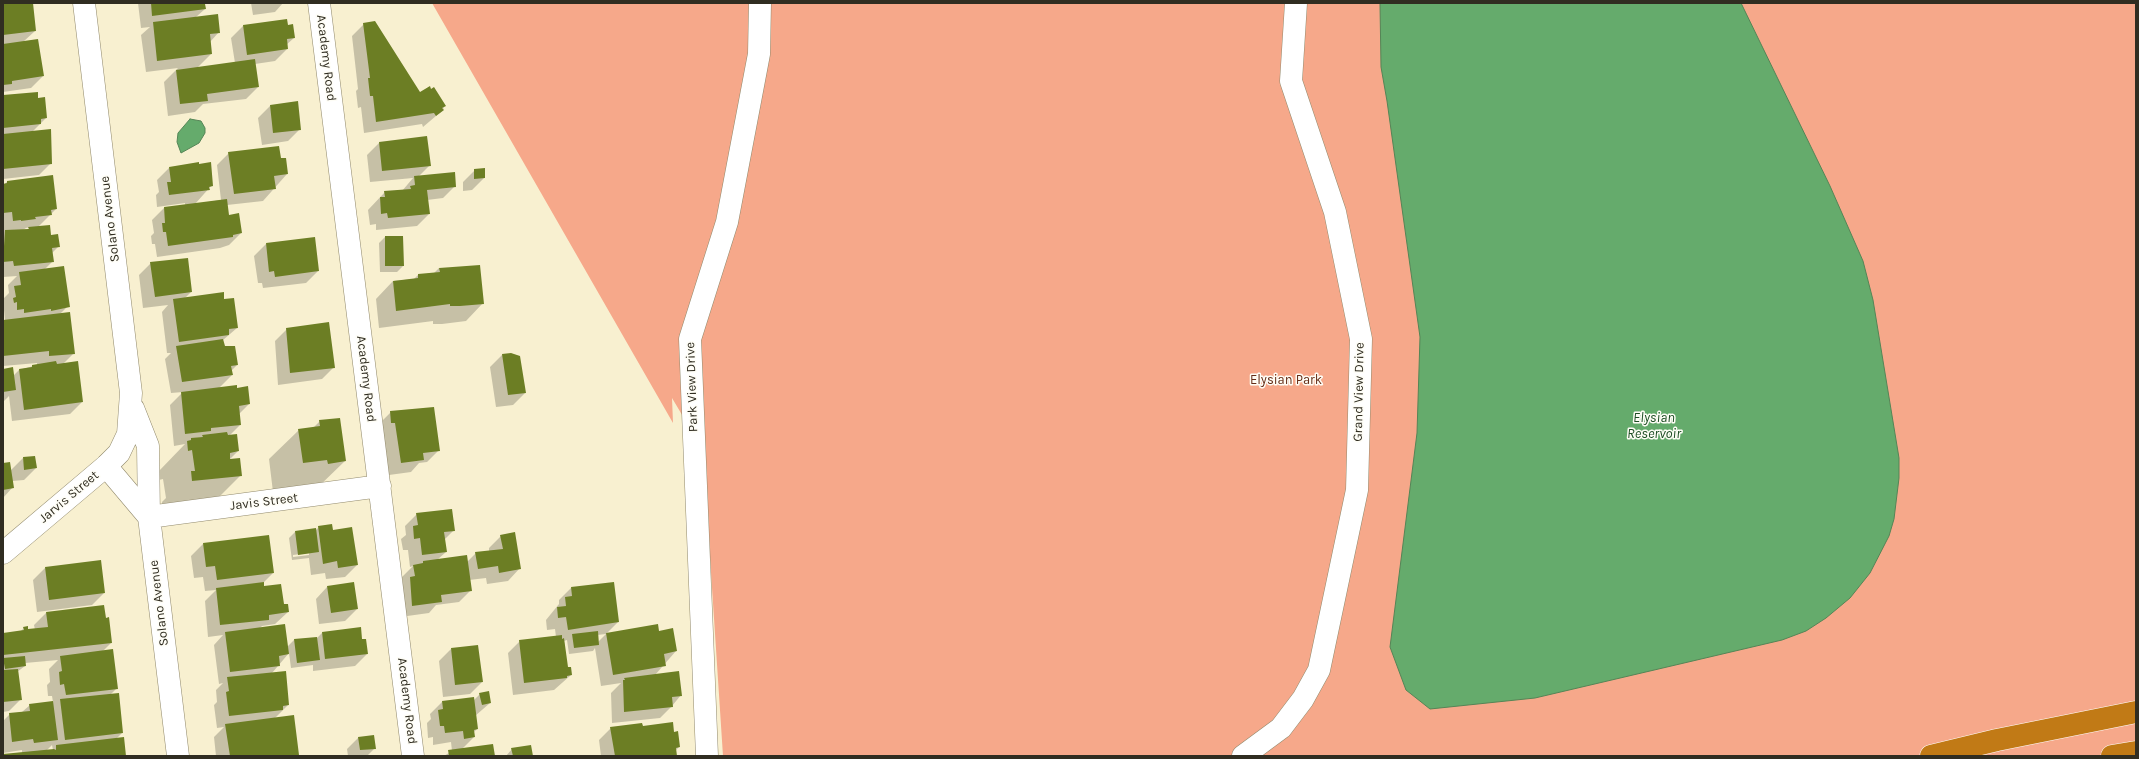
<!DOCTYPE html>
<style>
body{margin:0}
#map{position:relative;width:2139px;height:759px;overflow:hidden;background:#f8f0d0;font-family:Karla,sans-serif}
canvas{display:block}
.frame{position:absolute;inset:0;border:4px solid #302d21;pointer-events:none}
</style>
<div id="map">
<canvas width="2139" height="759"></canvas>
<div class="frame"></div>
</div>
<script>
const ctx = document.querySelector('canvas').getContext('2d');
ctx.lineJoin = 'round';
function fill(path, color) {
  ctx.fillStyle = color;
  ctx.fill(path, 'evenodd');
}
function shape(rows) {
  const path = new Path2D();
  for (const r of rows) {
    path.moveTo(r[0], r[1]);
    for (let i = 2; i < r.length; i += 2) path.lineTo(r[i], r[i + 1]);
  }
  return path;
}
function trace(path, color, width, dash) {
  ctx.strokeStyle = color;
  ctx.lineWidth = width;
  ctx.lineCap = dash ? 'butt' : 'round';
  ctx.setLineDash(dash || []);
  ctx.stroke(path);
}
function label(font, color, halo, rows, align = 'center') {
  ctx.font = font + ' Karla,sans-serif';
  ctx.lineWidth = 3;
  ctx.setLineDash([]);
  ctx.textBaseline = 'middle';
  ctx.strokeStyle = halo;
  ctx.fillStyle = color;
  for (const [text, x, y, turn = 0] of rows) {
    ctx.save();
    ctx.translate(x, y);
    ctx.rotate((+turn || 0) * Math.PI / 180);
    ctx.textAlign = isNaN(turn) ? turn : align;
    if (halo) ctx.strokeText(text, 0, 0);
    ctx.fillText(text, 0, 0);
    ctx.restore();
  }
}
fill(shape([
 [432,3,2136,3,2136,756,723,756,703,450,672,398,673,423]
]), '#f6a88a');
const water = shape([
 [1380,3,1741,3,1830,186,1863,261,1873,300,1899,458,1899,478,1894,519,1889,536,1870,573,1850,598,1826,618,1806,631,1782,640,1535,698,1430,709,1406,690,1390,647,1417,433,1420,337,1387,101,1381,67,1380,3],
 [190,119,201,121,205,128,205,133,199,143,181,153,177,142,178,133,190,119]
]);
fill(water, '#65ab6c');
trace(water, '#558556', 1);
fill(shape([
 [3,3,32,3,35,31,23,42,43,76,31,88,3,92],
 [138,3,202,3,205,9,196,17,219,32,210,42,211,54,197,68,235,63,231,38,243,26,287,26,294,38,286,45,287,49,275,61,255,64,258,87,246,99,203,104,195,112,168,116,164,82,178,68,146,72,141,35,150,27,141,28],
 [251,3,283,3,275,12,253,15],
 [364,24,419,94,444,106,443,110,423,127,422,124,364,133,361,107,358,108,356,91,358,89,352,36],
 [3,98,37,99,46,118,32,132,51,163,39,175,3,179],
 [297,103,300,129,288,141,262,145,258,118,270,106],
 [426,137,430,165,418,177,455,186,443,198,427,200,429,214,417,226,376,230,376,224,370,225,368,210,385,192,402,191,413,178,370,182,367,155,379,143],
 [229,153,280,159,287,174,263,201,227,205,228,216,241,233,229,245,220,248,157,257,155,244,152,244,151,236,154,233,152,220,164,208,185,205,185,203,157,207,156,195,159,192,157,180,169,168,212,185,195,204,221,200,217,165],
 [484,169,484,178,472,190,463,191,463,182,475,170],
 [7,182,56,209,38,227,50,236,59,246,52,253,53,261,45,269,68,306,60,314,74,353,64,363,82,402,70,414,12,421,9,396,3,402,3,370,13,376,19,370,37,365,37,363,3,366,3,321,5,321,3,299,9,293,8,285,17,276,3,277,3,185],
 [30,227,27,230,23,230,26,228],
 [385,237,402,237,403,266,397,272,380,272,379,243],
 [266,244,318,271,306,283,263,288,262,283,258,283,254,256],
 [151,263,191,292,185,298,224,300,237,328,223,340,224,347,237,365,231,371,232,375,218,389,249,404,239,414,240,425,229,436,238,451,228,461,241,475,211,505,163,510,162,502,166,498,163,479,159,480,158,472,185,444,174,446,170,405,183,392,171,393,165,359,171,353,167,353,162,312,168,305,143,308,139,275],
 [439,268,483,303,466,321,442,324,433,324,433,321,379,328,376,299,393,281,414,279,418,275,434,273],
 [287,329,334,367,322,379,278,385,275,341],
 [510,354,525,393,513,405,496,407,490,367,502,355],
 [391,412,439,450,427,462,419,463,411,472,389,475,379,424],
 [320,421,345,461,315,490,273,492,269,459,299,430,313,428],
 [23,458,36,468,24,480,12,481,12,488,3,498,3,464,10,471],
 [417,514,454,530,444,540,446,552,437,560,467,562,476,553,489,552,489,548,501,536,520,568,508,581,487,584,486,578,469,580,471,590,459,602,436,605,429,613,400,617,398,590,403,585,402,577,413,566,410,567,408,550,403,550,401,539,406,535,405,526],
 [319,527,332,531,357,565,345,577,326,579,325,573,311,575,309,558,292,560,289,538,295,532,315,531],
 [309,553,309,555,293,557,293,555],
 [203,544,273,573,263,583,263,587,288,612,275,624,262,626,259,629,287,647,294,640,317,638,322,633,360,628,361,640,367,654,355,666,313,671,313,665,291,668,289,653,272,673,288,705,274,719,298,755,297,756,216,756,214,737,224,727,217,728,214,705,217,702,216,690,223,683,219,684,214,645,223,635,208,637,205,601,216,590,205,591,203,577,194,578,191,556],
 [45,568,104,593,92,605,37,612,33,580],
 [613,583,618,622,606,634,658,632,676,651,655,675,681,695,672,706,660,718,612,723,611,693,621,683,601,686,595,648,593,651,569,654,567,640,564,641,567,668,571,675,554,690,513,695,508,653,520,641,556,637,555,629,547,630,546,620,559,604,559,600,571,588],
 [606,634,598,642,597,635],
 [327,587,357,609,345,621,319,624,316,599],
 [46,613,111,643,103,651,117,688,110,695,122,733,116,739,125,756,3,756,22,753,22,750,3,753,3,721,10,714,22,712,30,705,53,702,52,696,48,696,47,685,50,682,49,669,58,660,25,663,25,666,17,672,21,699,9,711,3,712,3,634,20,632,24,628,27,631,35,630,34,625],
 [52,745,53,750,47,750],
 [451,649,482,682,470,694,443,697,439,661],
 [480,694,490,703,475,716,477,729,473,733,474,737,462,749,494,756,444,756,452,751,451,742,433,745,433,737,428,738,427,723,431,719,430,714,442,702,473,698,473,701],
 [611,728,642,728,673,733,679,747,675,751,675,756,601,756,599,740],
 [359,737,375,748,367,756,348,756,347,749],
 [512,749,532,756,506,756]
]), '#0003');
fill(shape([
 [3,3,33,3,36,31,3,35],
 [151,3,203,3,205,4,206,9,152,16],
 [218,14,220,33,210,34,212,54,157,61,153,22],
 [287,19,288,25,293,24,295,38,287,39,288,49,247,55,243,25],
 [375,21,420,92,430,86,431,89,434,87,446,106,442,108,444,110,436,116,434,113,376,122,373,96,370,96,368,78,370,78,363,23],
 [38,39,44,76,12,81,12,84,3,85,3,44],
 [255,59,259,87,207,94,208,101,180,104,176,70],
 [38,92,38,98,45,97,47,118,41,119,41,124,3,128,3,95],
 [298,101,301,130,273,133,270,105],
 [51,129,52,164,3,169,3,134],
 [427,136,431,166,382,171,379,142],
 [279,146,281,158,286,158,288,174,274,176,276,189,234,194,228,152],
 [199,162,199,164,211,162,213,186,209,187,210,190,169,195,167,182,171,182,169,167],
 [485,168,485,178,474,179,474,169],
 [455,172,456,187,427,190,430,214,388,218,387,213,381,214,380,197,385,197,384,191,411,189,410,186,415,185,414,176],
 [53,175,57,209,51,210,52,215,35,217,36,219,21,221,21,220,13,221,12,212,3,213,3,184,7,183,7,181],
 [227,199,229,215,239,213,242,233,233,235,233,237,168,246,166,232,163,232,162,223,165,223,164,207],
 [50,225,51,235,58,234,60,247,52,248,54,262,14,266,13,261,3,262,5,230,29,229,28,227],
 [385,236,403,236,404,266,385,266],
 [315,237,319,271,275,277,274,271,269,272,266,243],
 [188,258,192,292,155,297,150,262],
 [480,265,484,304,460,306,450,306,450,304,396,311,393,281,418,278,418,274,440,272,439,268],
 [64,266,70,307,51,311,51,309,24,313,24,309,17,310,17,302,14,303,13,298,16,297,14,286,21,285,19,272],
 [224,292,224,299,234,298,238,328,229,329,229,335,179,342,173,299],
 [70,312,75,354,49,356,49,351,3,356,3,320],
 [329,322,335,368,290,373,286,328],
 [223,339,225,346,235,346,238,365,231,366,233,375,182,382,176,346],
 [511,353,520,356,526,393,508,395,502,354],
 [56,361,57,364,78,361,83,402,24,410,19,369,32,367,32,365],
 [13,367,16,390,3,392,3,369],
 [237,385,237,388,248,386,250,404,239,406,241,425,211,428,211,431,185,434,181,392],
 [434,407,440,451,423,453,424,460,401,463,395,423,391,423,390,411],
 [340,418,346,461,328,464,327,460,303,463,298,429,320,426,319,420],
 [227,432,228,435,237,434,239,451,230,453,230,459,240,458,242,476,192,481,191,471,195,471,192,450,188,451,187,441,191,440,191,438,203,437,202,435],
 [35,456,37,468,24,470,23,457],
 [10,462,14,488,3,490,3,463],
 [452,509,455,531,444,532,447,552,422,555,420,538,414,539,413,526,418,525,416,513],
 [332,524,333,530,352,527,358,565,338,568,337,561,323,564,318,526],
 [316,528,319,552,298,555,295,531],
 [515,532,521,569,499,573,498,566,478,569,475,552,503,549,500,535],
 [269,535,274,573,217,580,215,566,206,567,203,543],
 [467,555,472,591,441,595,442,602,412,606,410,577,415,576,413,565,423,563,423,561],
 [101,560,105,593,49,600,45,567],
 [264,582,264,586,281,584,284,604,288,604,289,612,269,615,269,620,220,625,216,588],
 [354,582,358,609,331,613,327,586],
 [614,582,619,622,568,630,566,617,558,618,557,607,566,606,565,597,572,596,571,587],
 [104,605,106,618,109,617,112,643,3,655,3,633,24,630,23,627,28,626,28,629,48,627,46,612],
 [285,624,289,654,279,656,280,666,230,672,225,632],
 [658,624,659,631,673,628,677,651,664,654,666,666,613,675,606,633],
 [361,627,362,639,366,639,368,654,325,659,322,632],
 [598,631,599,645,574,648,572,634],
 [562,635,562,639,564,638,568,667,571,667,572,675,567,676,567,678,524,683,519,640],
 [317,637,320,660,297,663,294,639],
 [478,645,483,682,455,685,451,648],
 [113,649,118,689,66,695,64,684,60,685,59,672,62,671,60,656],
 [25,656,26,666,5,669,3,658],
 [18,669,22,700,3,702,3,670],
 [286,671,289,705,283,706,283,710,229,716,226,692,229,691,227,677],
 [679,671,682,696,672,697,673,707,624,712,623,680,625,680,624,678],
 [489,691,491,703,482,705,479,693],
 [119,693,123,733,65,740,60,699],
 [474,697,478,729,474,730,475,737,464,739,463,731,445,733,444,726,440,726,438,710,443,709,442,701],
 [53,701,58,740,34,743,33,739,12,742,9,713,30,711,29,704],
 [294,715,299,755,230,756,225,724],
 [673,722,674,732,678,731,680,747,676,748,677,756,615,756,610,727,642,723,643,726],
 [374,735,376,749,360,750,358,737],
 [124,737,126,756,3,756,3,754,54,749,56,750,56,745],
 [493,744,495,756,449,756,448,750],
 [531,745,533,756,513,756,511,748]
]), '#6c7e24');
const minor = shape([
 [319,3,413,756],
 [106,466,149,517,178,756],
 [149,517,380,486],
 [707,756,690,339,727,222,759,54,760,3],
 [1243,756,1281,728,1303,699,1319,670,1357,490,1361,339,1335,212,1291,81,1296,3]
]);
const secondary = shape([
 [133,408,148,446,149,517],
 [3,553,106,466,119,453,128,434,131,393,84,3]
]);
const motorway = shape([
 [1931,756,1997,740,2136,712],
 [2112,756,2136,752]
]);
trace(minor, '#928a6d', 23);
trace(secondary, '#928a6d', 23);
trace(motorway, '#fff', 23);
trace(minor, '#fff', 22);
trace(secondary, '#fff', 22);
trace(motorway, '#c17a16', 22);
label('13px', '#302d21', '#fefdf6', [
 ["Academy Road",326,58,83],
 ["Solano Avenue",110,219,-97],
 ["Academy Road",366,379,83],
 ["Park View Drive",692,387,-92],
 ["Grand View Drive",1359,392,-89],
 ["Jarvis Street",69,497,-40],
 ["Javis Street",264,502,-7],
 ["Solano Avenue",159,603,-97],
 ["Academy Road",407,701,83]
]);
label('13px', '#652d16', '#fefdf6', [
 ["Elysian Park",1286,380]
]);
label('italic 14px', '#1d4e24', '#fefdf6', [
 ["Elysian",1654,418],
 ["Reservoir",1654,434]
]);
</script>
